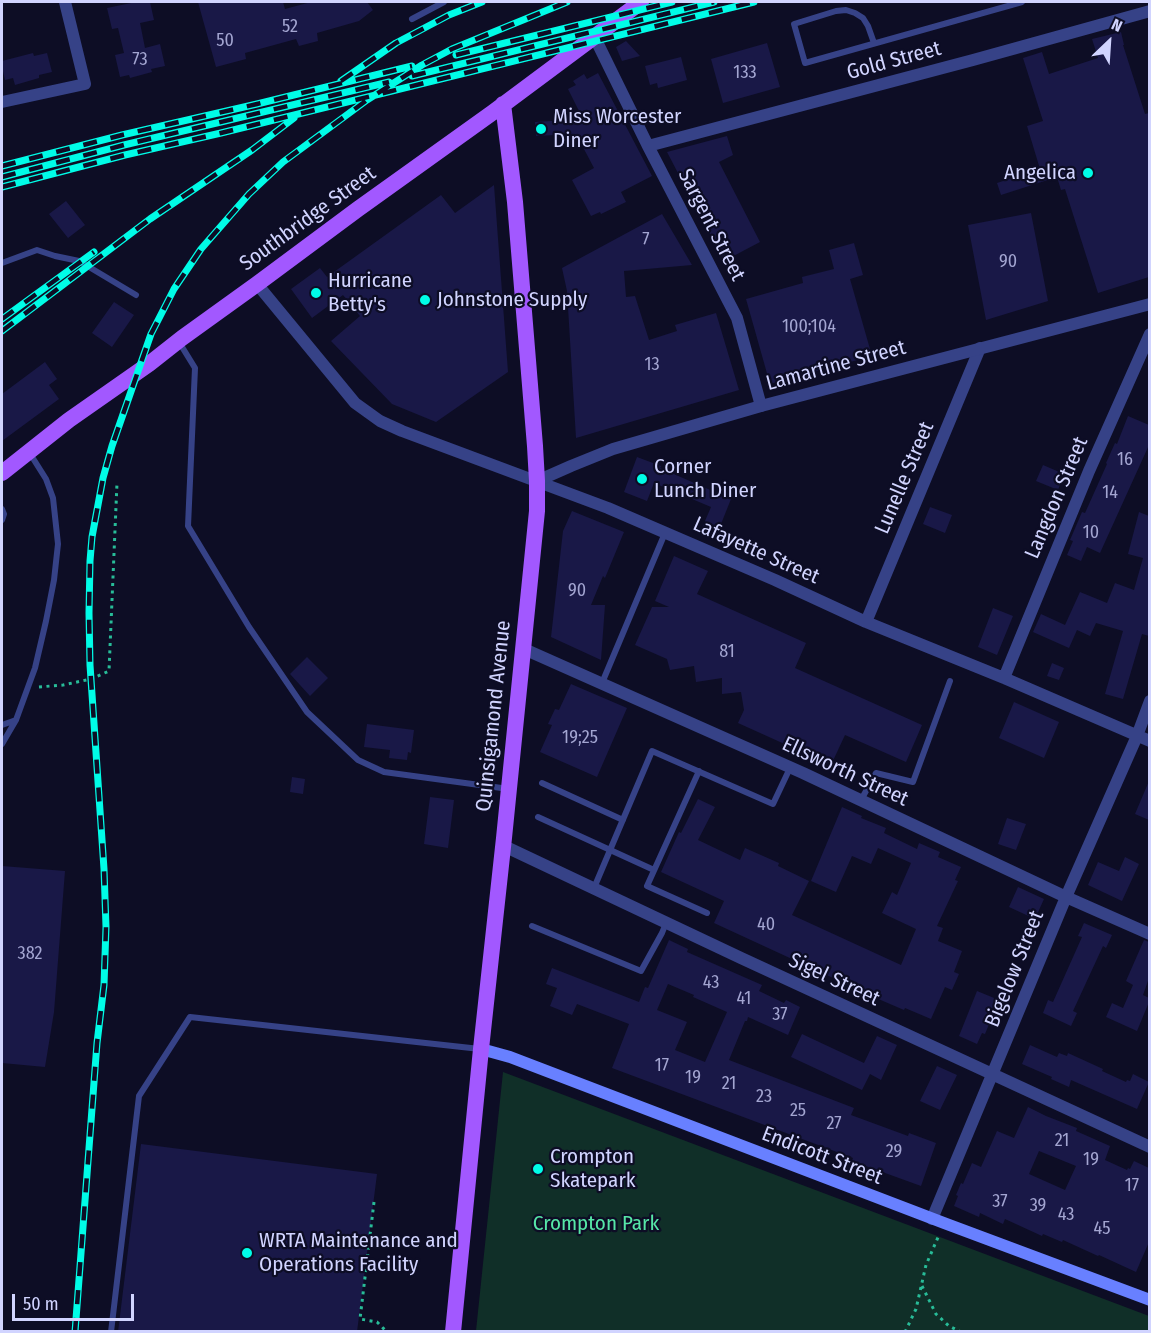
<!DOCTYPE html>
<style>
body{margin:0}
#map{position:relative;width:1151px;height:1333px;overflow:hidden;background:#0d0d25;font-family:"Fira Sans Condensed",sans-serif}
canvas{display:block}
.frame{position:absolute;inset:0;border:3px solid #d1d4ff;pointer-events:none}
.north{position:absolute;left:1079px;top:12px;width:60px;height:60px;-webkit-text-stroke:4px #0d0d25;paint-order:stroke;rotate:25deg;font-size:16px;font-weight:700;line-height:24px;text-align:center;color:#d1d4ff}
.north::after{content:'';display:block;margin:auto;width:21px;height:27px;background:#d1d4ff;clip-path:polygon(50% 0,100% 100%,50% 72%,0 100%)}
.scale{position:absolute;left:12px;top:1294px;width:122px;height:27px;box-sizing:border-box;border:3px solid #d1d4ff;border-top:0;padding-left:8px;font-size:18px;line-height:21px;white-space:nowrap;color:#d1d4ff;-webkit-text-stroke:4px #0d0d25;paint-order:stroke}
</style>
<div id="map">
<canvas width="1151" height="1333"></canvas>
<div class="frame"></div>
<div class="north">N</div>
<div class="scale">50 m</div>
</div>
<script>
const ctx = document.querySelector('canvas').getContext('2d');
ctx.lineJoin = 'round';
function fill(path, color) {
  ctx.fillStyle = color;
  ctx.fill(path, 'evenodd');
}
function shape(rows) {
  const path = new Path2D();
  for (const r of rows) {
    path.moveTo(r[0], r[1]);
    for (let i = 2; i < r.length; i += 2) path.lineTo(r[i], r[i + 1]);
  }
  return path;
}
function trace(path, color, width, dash) {
  ctx.strokeStyle = color;
  ctx.lineWidth = width;
  ctx.lineCap = dash ? 'butt' : 'round';
  ctx.setLineDash(dash || []);
  ctx.stroke(path);
}
function label(font, color, halo, rows, align = 'center') {
  ctx.font = font + ' "Fira Sans Condensed",sans-serif';
  ctx.lineWidth = 4.5;
  ctx.setLineDash([]);
  ctx.textBaseline = 'middle';
  ctx.strokeStyle = halo;
  ctx.fillStyle = color;
  for (const [text, x, y, turn = 0] of rows) {
    ctx.save();
    ctx.translate(x, y);
    ctx.rotate((+turn || 0) * Math.PI / 180);
    ctx.textAlign = isNaN(turn) ? turn : align;
    if (halo) ctx.strokeText(text, 0, 0);
    ctx.fillText(text, 0, 0);
    ctx.restore();
  }
}
fill(shape([
 [503,1072,1149,1316,1149,1331,476,1331]
]), '#102f28');
fill(shape([
 [136,2,150,2,154,20,140,23,145,48,160,44,165,66,151,69,152,72,130,78,129,75,120,77,115,55,124,53,118,28,112,29,107,8],
 [198,2,283,2,285,9,311,2,367,2,373,10,359,21,317,33,318,41,299,46,296,39,245,53,246,59,216,67],
 [1121,32,1124,45,1123,45,1145,114,1149,113,1149,277,1098,293,1065,189,1061,190,1057,177,1001,195,997,183,1040,169,1027,126,1043,121,1023,58,1042,52,1049,74,1098,58,1092,39],
 [626,41,640,56,622,61,616,47],
 [767,43,780,87,723,103,711,59],
 [33,53,34,56,47,53,52,72,39,75,39,78,15,85,13,78,5,80,2,67,2,61],
 [681,57,687,80,658,88,657,83,650,85,645,66],
 [598,73,652,176,621,192,626,202,601,214,600,212,591,216,572,180,594,168,576,134,536,136,535,122,583,119,568,89,576,85,573,81,584,74,587,79],
 [727,136,733,155,719,162,760,242,724,261,667,152],
 [494,185,508,372,436,422,392,404,331,341,360,316,343,295,312,318,291,289,320,268,327,277,441,195,455,213],
 [66,201,85,225,68,238,49,214],
 [1031,213,1048,301,986,320,968,225],
 [662,214,692,265,624,271,626,297,635,296,649,340,677,331,675,325,716,313,739,390,576,438,567,291,562,268],
 [854,243,863,275,850,279,872,356,770,384,746,299,803,283,802,277,834,269,829,250],
 [114,302,134,315,112,347,92,333],
 [45,362,57,379,49,385,59,399,2,441,2,394],
 [1128,416,1149,425,1149,445,1100,553,1087,547,1081,561,1067,555,1073,541,1070,540,1082,512,1085,513,1107,464,1106,463,1115,443,1117,444],
 [637,457,661,466,660,468,731,499,717,534,702,528,711,507,654,483,647,501,624,492],
 [1043,465,1064,474,1058,490,1036,481],
 [930,507,952,515,945,533,923,524],
 [572,511,624,532,605,578,603,576,591,605,605,605,601,660,551,637,563,531],
 [1139,512,1149,516,1149,636,1142,634,1123,699,1105,694,1123,631,1096,623,1090,636,1077,630,1069,648,1033,632,1041,614,1065,625,1080,592,1107,603,1115,583,1134,590,1143,558,1128,554],
 [674,556,708,571,697,594,806,643,795,668,922,725,906,762,845,735,831,765,738,723,744,710,741,692,722,694,722,678,696,682,694,666,670,670,667,659,635,645,652,607,669,607,655,601],
 [993,608,1013,616,997,655,978,647],
 [307,657,328,678,310,696,290,674],
 [1052,663,1064,668,1059,680,1047,676],
 [571,684,627,708,597,777,540,752,552,725,548,724,555,709,559,710],
 [1014,702,1059,722,1044,758,999,738],
 [367,724,414,730,411,753,408,752,407,760,389,758,390,750,364,747],
 [292,777,305,779,303,794,290,792],
 [1149,781,1149,820,1135,814],
 [430,797,454,800,448,848,424,844],
 [698,799,715,807,698,840,740,860,745,848,779,863,778,866,809,881,792,915,901,965,916,929,882,913,892,892,897,895,911,863,878,848,871,864,852,856,836,892,811,881,842,807,862,816,861,818,886,828,884,833,917,849,919,843,940,852,938,857,961,867,955,880,958,881,937,926,943,928,938,941,962,951,954,972,959,974,952,990,945,987,931,1019,905,1008,904,1010,883,1001,714,923,724,901,661,872,679,832,681,833],
 [1007,818,1026,824,1016,850,998,844],
 [1125,857,1139,864,1122,901,1088,885,1098,862,1119,871],
 [2,866,65,871,54,1012,45,1067,2,1063],
 [1018,887,1044,899,1035,919,1009,907],
 [1084,923,1112,935,1106,948,1103,946,1073,1011,1077,1013,1071,1026,1043,1013,1048,1000,1053,1002,1082,937,1078,936],
 [669,940,688,949,687,952,762,985,759,991,784,1003,786,1000,800,1007,788,1035,748,1017,747,1021,745,1021,729,1060,854,1108,851,1115,908,1136,909,1133,936,1143,921,1186,852,1161,853,1158,612,1068,629,1024,577,1004,572,1015,550,1006,557,988,546,984,552,968,639,1002,645,987,648,988],
 [668,984,694,995,693,997,727,1012,705,1062,675,1050,687,1022,657,1010],
 [1144,940,1149,942,1149,978,1143,995,1149,998,1149,1002,1137,1031,1106,1017,1112,1003,1123,1008,1133,985,1126,981],
 [977,991,999,1000,985,1034,982,1033,977,1044,959,1036],
 [802,1034,864,1063,877,1036,897,1045,881,1080,870,1074,862,1090,791,1057],
 [1030,1045,1057,1057,1059,1053,1067,1056,1068,1053,1103,1069,1102,1071,1126,1082,1127,1080,1130,1081,1133,1074,1149,1082,1137,1109,1071,1080,1069,1087,1051,1079,1052,1077,1022,1064],
 [937,1066,957,1075,940,1110,920,1101],
 [1028,1107,1046,1116,1077,1128,1076,1131,1110,1146,1105,1160,1127,1170,1128,1168,1130,1169,1134,1161,1149,1168,1149,1242,1136,1272,1099,1255,1098,1256,1063,1240,1062,1242,1043,1234,1042,1236,1005,1219,1003,1224,980,1213,979,1217,954,1206,958,1196,956,1195,961,1183,963,1184,972,1163,981,1167,997,1131,1014,1138],
 [1039,1151,1076,1166,1065,1190,1029,1174],
 [141,1144,377,1174,357,1332,118,1332]
]), '#191847');
trace(shape([
 [39,687,63,685,91,679,109,671,117,483],
 [374,1202,360,1319,377,1322,385,1330,385,1332],
 [922,1286,936,1314,949,1326,961,1332],
 [905,1332,916,1309,926,1265,939,1235],
 [996,1332,1005,1332]
]), '#28bc98', 3, [3, 4.5]);
trace(shape([
 [412,19,444,2],
 [874,43,868,26,863,18,855,13,846,10,836,11,794,24,805,63,1022,2],
 [2,263,37,250,55,256,79,261,136,295],
 [179,342,195,368,188,526,249,627,307,712,358,760,384,772,509,789],
 [2,509,4,514,2,520],
 [602,683,665,533],
 [2,725,16,720],
 [2,744,16,720,35,668,46,621,54,580,58,544,53,498,46,479,29,452],
 [699,771,647,886,707,913],
 [542,783,623,820],
 [861,800,876,773,913,782,950,681],
 [538,817,654,870],
 [594,888,652,751,773,804,790,768],
 [532,926,641,971,662,933,666,923],
 [111,1332,139,1096,190,1017,480,1049]
]), '#364287', 6);
trace(shape([
 [594,36,648,146,737,318,761,406],
 [2,102,85,84,65,2],
 [648,146,973,60,1150,11],
 [257,284,355,403,380,421,402,431,608,508,775,580,866,622,1004,678,1150,741],
 [866,622,980,348],
 [524,649,803,773,1066,897,1150,934],
 [1004,678,1089,471,1150,334],
 [504,846,741,958,1150,1147],
 [932,1219,1066,897,1137,736,1150,701]
]), '#364287', 12);
trace(shape([
 [537,481,571,466,613,449,761,406,1150,304]
]), '#364287', 12);
trace(shape([
 [481,1049,510,1057,944,1223,1150,1300]
]), '#6880ff', 12);
trace(shape([
 [2,473,69,420,149,364,182,338,257,284,358,209,492,113,641,2],
 [453,1332,481,1049,504,838,537,511,537,481,535,446,515,202,503,104]
]), '#a258ff', 16);
const rail = shape([
 [456,55,672,2],
 [412,76,714,2],
 [341,81,396,43,449,15,482,2],
 [2,166,122,135,257,104,412,66],
 [2,177,124,145,389,82],
 [2,187,125,155,221,133,754,2],
 [2,319,94,252],
 [2,331,150,219,252,150,294,118],
 [75,1332,97,1043,104,985,106,927,104,869,90,665,89,613,90,561,92,537,103,478,112,446,151,334,174,289,201,249,249,194,283,162,367,100,422,65,452,49,567,2]
]);
trace(rail, '#00fce7', 7);
trace(rail, '#0d0d25', 4.5, [14]);
for (const [x, y, r, color] of [
 [541,129,6,"#00fce7"],
 [1088,173,6,"#00fce7"],
 [316,293,6,"#00fce7"],
 [425,300,6,"#00fce7"],
 [642,479,6,"#00fce7"],
 [538,1169,6,"#00fce7"],
 [247,1253,6,"#00fce7"]
]) {
  const dot = new Path2D();
  dot.arc(x, y, r, 0, 2 * Math.PI);
  ctx.fillStyle = color;
  ctx.fill(dot);
  trace(dot, '#0d0d25', 2);
}
label('18px', '#a3a5d1', null, [
 ["52",290,27],
 ["50",225,41],
 ["73",140,60],
 ["133",745,73],
 ["7",646,240],
 ["90",1008,262],
 ["100;104",809,327],
 ["13",652,365],
 ["16",1125,460],
 ["14",1110,493],
 ["10",1091,533],
 ["90",577,591],
 ["81",727,652],
 ["19;25",580,738],
 ["40",766,925],
 ["382",30,954],
 ["43",711,983],
 ["41",744,999],
 ["37",780,1015],
 ["17",662,1066],
 ["19",693,1078],
 ["21",729,1084],
 ["23",764,1097],
 ["25",798,1111],
 ["27",834,1124],
 ["21",1062,1141],
 ["29",894,1152],
 ["19",1091,1160],
 ["17",1132,1186],
 ["37",1000,1202],
 ["39",1038,1206],
 ["43",1066,1215],
 ["45",1102,1229]
]);
label('21px', '#d1d4ff', '#0d0d25', [
 ["Gold Street",894,61,-15],
 ["Southbridge Street",308,219,-36],
 ["Sargent Street",711,225,63],
 ["Lamartine Street",836,366,-15],
 ["Lunelle Street",905,478,-67],
 ["Langdon Street",1057,498,-67],
 ["Lafayette Street",756,551,24],
 ["Quinsigamond Avenue",494,716,-84],
 ["Ellsworth Street",845,772,25],
 ["Bigelow Street",1015,969,-68],
 ["Sigel Street",834,980,25],
 ["Endicott Street",822,1156,21]
]);
label('21px', '#d1d4ff', '#0d0d25', [
 ["Miss Worcester",553,117],
 ["Diner",553,141],
 ["Angelica",1076,173,"right"],
 ["Hurricane",328,281],
 ["Betty's",328,305],
 ["Johnstone Supply",437,300],
 ["Corner",654,467],
 ["Lunch Diner",654,491],
 ["Crompton",550,1157],
 ["Skatepark",550,1181],
 ["WRTA Maintenance and",259,1241],
 ["Operations Facility",259,1265]
], 'left');
label('21px', '#56e6a7', '#0d0d25', [
 ["Crompton Park",596,1224]
]);
</script>
